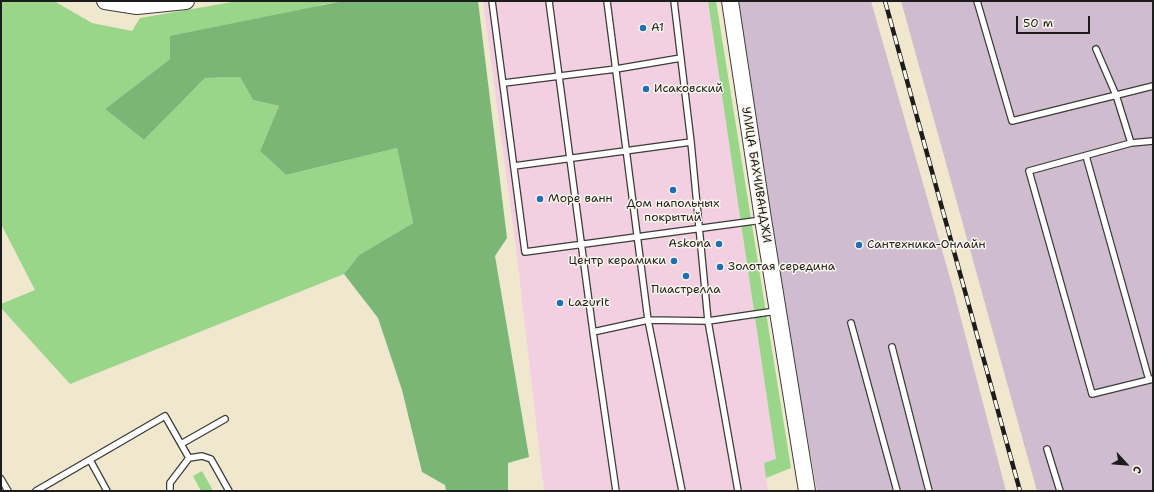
<!DOCTYPE html>
<meta charset="utf-8">
<style>
body{margin:0}
#map{position:relative;width:1154px;height:492px;overflow:hidden;background:#f0e8ce;font-family:"Shantell Sans",sans-serif}
canvas{display:block}
.frame{position:absolute;inset:0;border:2px solid #1c1c1c;pointer-events:none}
.north{position:absolute;left:1106px;top:444px;width:40px;height:40px;-webkit-text-stroke:3px #fbf7ec;paint-order:stroke;rotate:116deg;font-size:11px;font-weight:700;line-height:16px;text-align:center;color:#1c1c1c}
.north::after{content:'';display:block;margin:auto;width:14px;height:18px;background:#1c1c1c;clip-path:polygon(50% 0,100% 100%,50% 72%,0 100%)}
.scale{position:absolute;left:1016px;top:16px;width:74px;height:18px;box-sizing:border-box;border:2px solid #1c1c1c;border-top:0;padding-left:5px;font-size:12px;line-height:14px;white-space:nowrap;color:#1c1c1c;-webkit-text-stroke:3px #fbf7ec;paint-order:stroke}
</style>
<div id="map">
<canvas width="1154" height="492"></canvas>
<div class="frame"></div>
<div class="north">С</div>
<div class="scale">50 m</div>
</div>
<script>
const ctx = document.querySelector('canvas').getContext('2d');
ctx.lineJoin = 'round';
function fill(path, color) {
  ctx.fillStyle = color;
  ctx.fill(path, 'evenodd');
}
function shape(rows) {
  const path = new Path2D();
  for (const r of rows) {
    path.moveTo(r[0], r[1]);
    for (let i = 2; i < r.length; i += 2) path.lineTo(r[i], r[i + 1]);
  }
  return path;
}
function trace(path, color, width, dash) {
  ctx.strokeStyle = color;
  ctx.lineWidth = width;
  ctx.lineCap = dash ? 'butt' : 'round';
  ctx.setLineDash(dash || []);
  ctx.stroke(path);
}
function label(font, color, halo, rows, align = 'center') {
  ctx.font = font + ' "Shantell Sans",sans-serif';
  ctx.lineWidth = 3;
  ctx.setLineDash([]);
  ctx.textBaseline = 'middle';
  ctx.strokeStyle = halo;
  ctx.fillStyle = color;
  for (const [text, x, y, turn = 0] of rows) {
    ctx.save();
    ctx.translate(x, y);
    ctx.rotate((+turn || 0) * Math.PI / 180);
    ctx.textAlign = isNaN(turn) ? turn : align;
    if (halo) ctx.strokeText(text, 0, 0);
    ctx.fillText(text, 0, 0);
    ctx.restore();
  }
}
fill(shape([
 [483,1,708,1,776,459,764,463,768,491,544,491,517,256]
]), '#f2cfe1');
fill(shape([
 [734,1,871,1,954,292,1006,491,817,491,778,271],
 [901,1,1153,1,1153,491,1037,491]
]), '#cfbdcf');
fill(shape([
 [1,1,54,1,92,23,132,31,140,18,238,1,343,1,321,5,170,59,105,109,144,140,205,78,240,77,253,100,279,106,260,151,286,175,397,148,413,223,359,255,344,274,70,384,1,308,1,304,35,290,1,224],
 [708,1,716,1,791,468,766,478,764,463,776,459],
 [202,471,211,487,213,491,201,491,193,476]
]), '#99d68a');
fill(shape([
 [343,1,478,1,507,238,495,256,529,457,508,463,508,491,446,491,445,485,422,472,402,390,378,318,344,274,359,255,413,223,397,148,286,175,260,151,279,106,253,100,240,77,205,78,144,140,105,109,170,59,170,36]
]), '#7ab776');
const lane = shape([
 [492,1,525,252,762,220],
 [549,1,593,332,616,491],
 [607,1,648,320,682,491],
 [674,1,691,142,708,321,738,491],
 [977,1,1012,121,1153,86],
 [1096,49,1116,95,1131,143],
 [504,83,616,69,681,58],
 [1153,141,1131,143,1029,171,1092,394,1153,379],
 [1086,156,1149,380],
 [514,166,691,142],
 [851,323,897,491],
 [593,332,648,320,708,321,776,311],
 [892,347,929,491],
 [181,444,225,419],
 [1047,449,1060,491],
 [90,460,107,491],
 [1,479,8,491],
 [36,491,165,416,189,458,202,456,211,459,229,491],
 [170,491,170,483,189,458]
]);
const secondary = shape([
 [105,1,137,6,186,1],
 [730,1,763,219,807,491]
]);
trace(lane, '#3c3b37', 8);
trace(secondary, '#3c3b37', 18);
trace(lane, '#fff', 5.5);
trace(secondary, '#fff', 16);
const rail = shape([
 [885,1,1020,491]
]);
trace(rail, '#1c1c1c', 4.5);
trace(rail, '#fbf7ec', 3, [9]);
for (const [x, y, r, color] of [
 [643,28,4,"#1f6fb2"],
 [646,89,4,"#1f6fb2"],
 [673,190,4,"#1f6fb2"],
 [540,199,4,"#1f6fb2"],
 [719,244,4,"#1f6fb2"],
 [859,245,4,"#1f6fb2"],
 [674,261,4,"#1f6fb2"],
 [720,267,4,"#1f6fb2"],
 [686,276,4,"#1f6fb2"],
 [560,303,4,"#1f6fb2"]
]) {
  const dot = new Path2D();
  dot.arc(x, y, r, 0, 2 * Math.PI);
  ctx.fillStyle = color;
  ctx.fill(dot);
  trace(dot, '#fbf7ec', 1.5);
}
label('12px', '#1c1c1c', '#fbf7ec', [
 ["A1",651,28],
 ["Исаковский",654,89],
 ["Море ванн",548,199],
 ["Дом напольных",673,204,"center"],
 ["покрытий",673,218,"center"],
 ["Askona",711,244,"right"],
 ["Сантехника-Онлайн",867,245],
 ["Центр керамики",666,261,"right"],
 ["Золотая середина",728,267],
 ["Пиастрелла",686,290,"center"],
 ["Lazurit",568,303]
], 'left');
label('12px', '#1c1c1c', '#fbf7ec', [
 ["УЛИЦА БАХЧИВАНДЖИ",756,175,81]
]);
</script>
